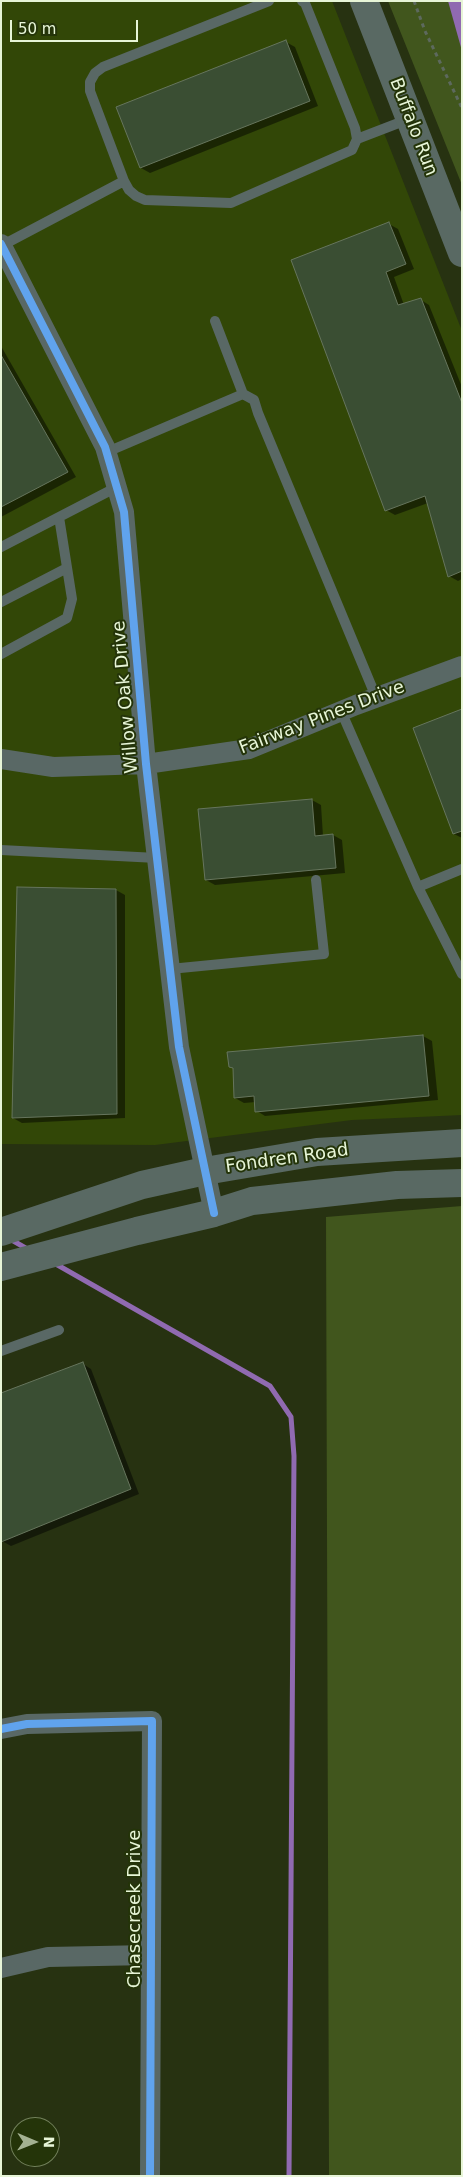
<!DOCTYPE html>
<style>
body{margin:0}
#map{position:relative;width:463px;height:2177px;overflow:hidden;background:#273211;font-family:"DejaVu Sans",sans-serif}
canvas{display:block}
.frame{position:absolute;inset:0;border:2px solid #e7f5d7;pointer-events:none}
.north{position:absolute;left:10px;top:2117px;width:50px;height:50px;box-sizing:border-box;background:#243409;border:1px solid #72815b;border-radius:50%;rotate:91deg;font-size:14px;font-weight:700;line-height:20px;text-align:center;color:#e7f5d7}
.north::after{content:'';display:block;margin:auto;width:18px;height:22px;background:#a4b192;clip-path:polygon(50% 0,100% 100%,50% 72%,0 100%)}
.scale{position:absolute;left:10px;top:20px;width:128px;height:22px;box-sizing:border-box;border:2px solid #e7f5d7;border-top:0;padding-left:6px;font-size:15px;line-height:18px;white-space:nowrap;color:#e7f5d7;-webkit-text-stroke:4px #243409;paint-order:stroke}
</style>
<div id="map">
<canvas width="463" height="2177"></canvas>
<div class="frame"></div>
<div class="north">N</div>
<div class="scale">50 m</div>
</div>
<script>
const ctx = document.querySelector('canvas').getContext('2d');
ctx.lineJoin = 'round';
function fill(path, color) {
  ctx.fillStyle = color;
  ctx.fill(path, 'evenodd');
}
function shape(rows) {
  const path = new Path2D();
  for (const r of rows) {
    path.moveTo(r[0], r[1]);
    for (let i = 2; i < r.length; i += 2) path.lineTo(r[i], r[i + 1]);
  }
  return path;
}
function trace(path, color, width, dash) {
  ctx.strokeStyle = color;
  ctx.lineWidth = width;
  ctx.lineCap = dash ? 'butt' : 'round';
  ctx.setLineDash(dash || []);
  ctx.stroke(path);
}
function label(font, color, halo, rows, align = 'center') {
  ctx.font = font + ' "DejaVu Sans",sans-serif';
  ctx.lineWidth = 4;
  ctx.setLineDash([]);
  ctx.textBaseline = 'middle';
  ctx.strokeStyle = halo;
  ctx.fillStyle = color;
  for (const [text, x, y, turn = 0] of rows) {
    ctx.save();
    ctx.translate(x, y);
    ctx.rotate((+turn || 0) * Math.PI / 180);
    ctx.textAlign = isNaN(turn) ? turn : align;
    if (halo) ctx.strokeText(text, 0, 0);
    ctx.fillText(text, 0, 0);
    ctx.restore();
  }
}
fill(shape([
 [1,1,332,1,462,331,462,1115,352,1120,155,1145,1,1144]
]), '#324707');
fill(shape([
 [388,1,462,1,462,185],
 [462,1206,462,2176,329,2176,326,1217]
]), '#41561d');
fill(shape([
 [448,1,462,1,462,51]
]), '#906ab1');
fill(shape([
 [286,42,295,47,318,106,150,173,141,168],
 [389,224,398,229,414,269,394,277,404,305,421,300,429,305,462,387,462,579,458,581,449,576,428,503,395,515,386,510,292,261],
 [1,346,76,477,1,517],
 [462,711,462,838,454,834],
 [312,800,321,805,323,836,333,835,342,840,345,873,215,885,206,880],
 [116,890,125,895,125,1118,22,1123,13,1118],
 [423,1036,432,1041,438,1100,265,1116,257,1111,256,1102,244,1103,235,1098,234,1069,230,1066],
 [83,1364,91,1369,139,1494,11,1546,2,1541]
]), '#0007');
trace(shape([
 [10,1239,29,1250],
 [54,1263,270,1386,291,1417,294,1456,289,2176]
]), '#906ab1', 5);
const building = shape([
 [286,40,310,101,140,168,116,107,286,40],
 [389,222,406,264,386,272,398,305,421,298,462,403,462,571,448,577,425,496,385,511,291,260,389,222],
 [1,355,68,472,1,507,1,355],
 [462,709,462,831,453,834,413,728,462,709],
 [312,799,315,836,333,834,336,868,205,880,198,809,312,799],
 [17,887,116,889,117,1114,12,1118,17,887],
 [423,1035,429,1096,255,1112,254,1096,234,1098,233,1068,229,1067,227,1052,423,1035],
 [83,1362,131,1489,1,1542,1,1393,83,1362]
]);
fill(building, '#3a4e33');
trace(building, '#66755d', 1);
trace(shape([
 [414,1,425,31,462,108]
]), '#5d695e', 3, [4, 4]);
trace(shape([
 [269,1,103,67,95,73,90,82,90,91,124,181,129,190,136,196,145,200,231,203,352,150,357,139,355,128,305,3,302,1],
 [357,139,409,119],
 [1,246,124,181],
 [215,321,243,394,254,400,258,413,376,697],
 [107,452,243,394],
 [1,547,117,487],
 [1,602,67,568],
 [1,654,67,618,72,599,59,517],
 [341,711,418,887,462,869],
 [1,850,157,858],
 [418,887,462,974],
 [170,969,324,954,316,880],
 [1,1351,59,1330]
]), '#596865', 10);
trace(shape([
 [1,244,105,447,124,512,146,764,179,1047,214,1213],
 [1,759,53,767,146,764,249,749,356,705,462,666],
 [1,1729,27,1724,152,1721,150,2176],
 [1,1968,48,1957,149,1955]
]), '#596865', 20);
trace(shape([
 [364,1,462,253],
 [1,1232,142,1185,205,1171,317,1152,462,1143],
 [1,1267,137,1231,214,1213,252,1201,397,1185,462,1183]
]), '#596963', 28);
trace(shape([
 [1,244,105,447,124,512,146,764,179,1047,214,1213],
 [1,1729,27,1724,152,1721,150,2176]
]), '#60a3ed', 8);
label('18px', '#e7f5d7', '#243409', [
 ["Buffalo Run",413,127,69],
 ["Willow Oak Drive",126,697,-95],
 ["Fairway Pines Drive",322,718,-21],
 ["Fondren Road",287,1159,-8],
 ["Chasecreek Drive",135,1909,-90]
]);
</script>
